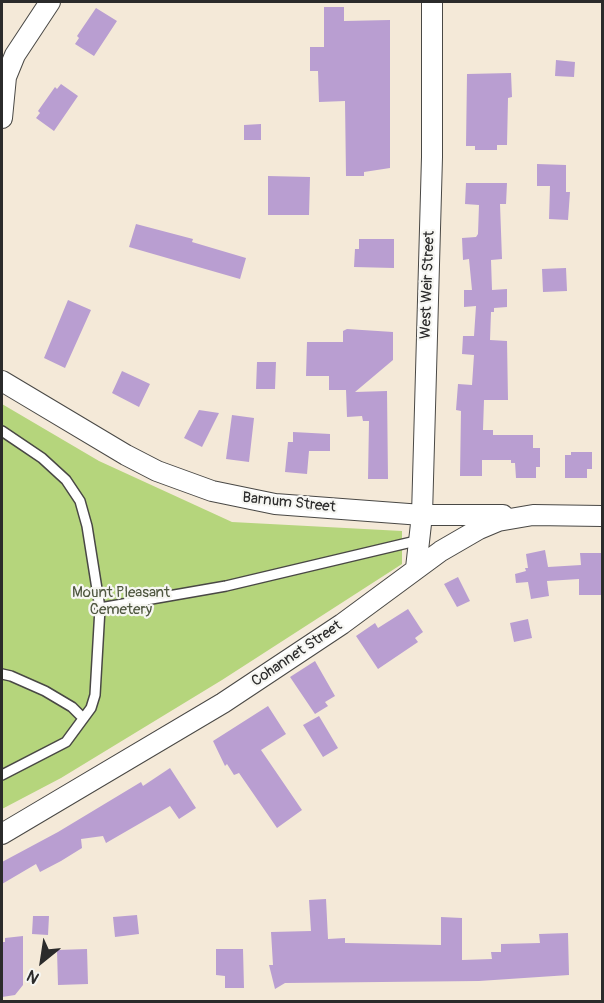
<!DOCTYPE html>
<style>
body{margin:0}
#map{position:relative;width:604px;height:1003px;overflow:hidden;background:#f4e9d8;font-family:Pangolin,sans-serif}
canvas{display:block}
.frame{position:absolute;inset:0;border:3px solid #2b2b2b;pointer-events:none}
.north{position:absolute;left:12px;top:931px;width:60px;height:60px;-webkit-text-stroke:4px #f6f6f2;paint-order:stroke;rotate:210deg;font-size:16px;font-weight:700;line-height:24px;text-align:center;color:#2b2b2b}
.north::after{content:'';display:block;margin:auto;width:21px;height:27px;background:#2b2b2b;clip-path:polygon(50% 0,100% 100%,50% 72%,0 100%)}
</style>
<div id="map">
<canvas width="604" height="1003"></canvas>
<div class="frame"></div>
<div class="north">N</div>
</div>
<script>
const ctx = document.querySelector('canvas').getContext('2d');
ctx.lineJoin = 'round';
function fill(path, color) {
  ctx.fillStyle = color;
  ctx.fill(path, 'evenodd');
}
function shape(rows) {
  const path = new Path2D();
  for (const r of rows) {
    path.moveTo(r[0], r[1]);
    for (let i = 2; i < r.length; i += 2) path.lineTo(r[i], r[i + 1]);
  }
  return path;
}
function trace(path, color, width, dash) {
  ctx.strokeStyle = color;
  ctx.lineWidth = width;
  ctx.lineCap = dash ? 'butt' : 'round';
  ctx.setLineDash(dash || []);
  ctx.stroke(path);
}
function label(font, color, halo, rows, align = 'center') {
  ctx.font = font + ' Pangolin,sans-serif';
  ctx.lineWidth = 4.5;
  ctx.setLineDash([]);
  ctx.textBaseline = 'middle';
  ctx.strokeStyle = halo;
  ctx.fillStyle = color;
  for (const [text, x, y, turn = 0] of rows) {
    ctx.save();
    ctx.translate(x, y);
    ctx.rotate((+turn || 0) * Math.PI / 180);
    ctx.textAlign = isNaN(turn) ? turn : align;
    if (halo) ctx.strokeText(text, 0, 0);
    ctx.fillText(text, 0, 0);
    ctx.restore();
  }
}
fill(shape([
 [2,404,99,461,232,522,402,531,402,564,222,680,61,778,2,809]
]), '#b5d57c');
fill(shape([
 [324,7,344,7,344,21,390,20,390,168,364,172,364,176,346,176,345,101,319,102,318,71,310,71,310,47,324,47],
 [96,8,117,21,94,56,75,44,79,38,77,36],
 [556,60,575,62,574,77,555,76],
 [511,73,512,97,508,98,507,145,497,145,497,150,475,150,475,146,466,146,467,74],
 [61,84,78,96,54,131,36,118,40,113,38,111,55,87,57,89],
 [261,124,261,140,244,140,244,125],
 [537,164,566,165,566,192,570,192,568,220,549,219,550,186,537,186],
 [268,176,310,177,309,215,268,215],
 [466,183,507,183,506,204,500,204,502,259,491,260,492,290,507,289,507,307,494,308,494,312,491,312,490,340,507,341,508,400,484,400,483,430,493,430,493,435,533,435,533,448,540,448,540,467,536,467,536,478,516,478,515,463,511,463,511,460,482,460,482,476,460,476,461,411,456,410,458,384,472,385,474,355,462,354,463,336,474,336,476,306,464,307,464,290,472,290,469,259,463,260,462,238,476,237,478,234,479,205,465,204],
 [136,224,193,239,192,242,246,258,240,279,129,247],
 [359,239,394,239,394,268,354,267,355,249,359,249],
 [566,268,567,291,543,292,542,269],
 [68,300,91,310,65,368,44,358],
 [347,329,393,332,393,360,355,392,387,391,388,479,368,479,369,421,363,421,362,416,347,417,346,390,329,390,329,376,306,376,307,342,343,342,343,331],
 [257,362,276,362,275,389,256,389],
 [122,371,150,384,139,407,112,393],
 [199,410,219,413,202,447,184,438],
 [232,415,254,418,249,462,226,459],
 [293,432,330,434,330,451,309,451,307,474,285,472,288,442,293,442],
 [571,452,592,452,592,469,587,469,587,478,565,478,565,455,571,455],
 [545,550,548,567,581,565,580,553,603,553,603,595,579,595,579,579,547,581,549,596,531,599,528,582,516,583,515,574,526,571,525,568,528,568,526,554],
 [458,577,470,601,457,607,444,584],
 [408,609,423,632,415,638,418,642,378,669,356,636,375,623,378,628],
 [528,619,532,638,514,642,510,623],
 [315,661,335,696,325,702,328,706,315,714,290,677],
 [268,706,286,734,261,750,302,810,277,828,239,773,234,775,227,764,225,766,213,741],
 [319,716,338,748,323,757,303,725],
 [170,768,196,808,179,819,170,806,106,843,103,836,81,839,82,848,61,861,40,872,36,864,2,884,2,862,58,832,141,782,143,786],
 [326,899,328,939,345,938,345,943,441,945,441,917,462,918,462,960,492,959,491,952,501,952,501,944,540,943,539,934,568,933,569,975,479,981,285,983,275,989,269,965,273,965,271,932,311,931,309,900],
 [137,915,139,934,115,937,113,917],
 [33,916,49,916,48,935,32,934],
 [23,936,23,985,15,995,2,997,2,942,5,942,5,938],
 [87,949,88,984,58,985,57,950],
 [216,949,243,949,244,988,225,988,225,976,216,975]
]), '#b99ed1');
const lane = shape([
 [2,431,42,458,66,480,80,501,87,526,100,608,226,586,420,540],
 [2,674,11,676,45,691,72,707,83,718],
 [2,775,66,742,91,708,95,695,100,608]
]);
const street = shape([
 [2,118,6,77,15,55,50,2],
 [2,381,126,455,157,471,212,491,275,504,422,515,503,515],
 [416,568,422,515,432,157,432,2],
 [2,834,223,703,342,624,441,551,479,529,498,521,533,515,602,516]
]);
trace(lane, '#494845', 12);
trace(street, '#494845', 22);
trace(lane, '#fff', 9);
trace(street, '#fff', 20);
label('15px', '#2b2b2b', '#f6f6f2', [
 ["West Weir Street",428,285,-88],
 ["Barnum Street",289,503,6],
 ["Cohannet Street",297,654,-34]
]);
label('15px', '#4e563f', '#f6f6f2', [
 ["Mount Pleasant",121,593],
 ["Cemetery",121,610]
]);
</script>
